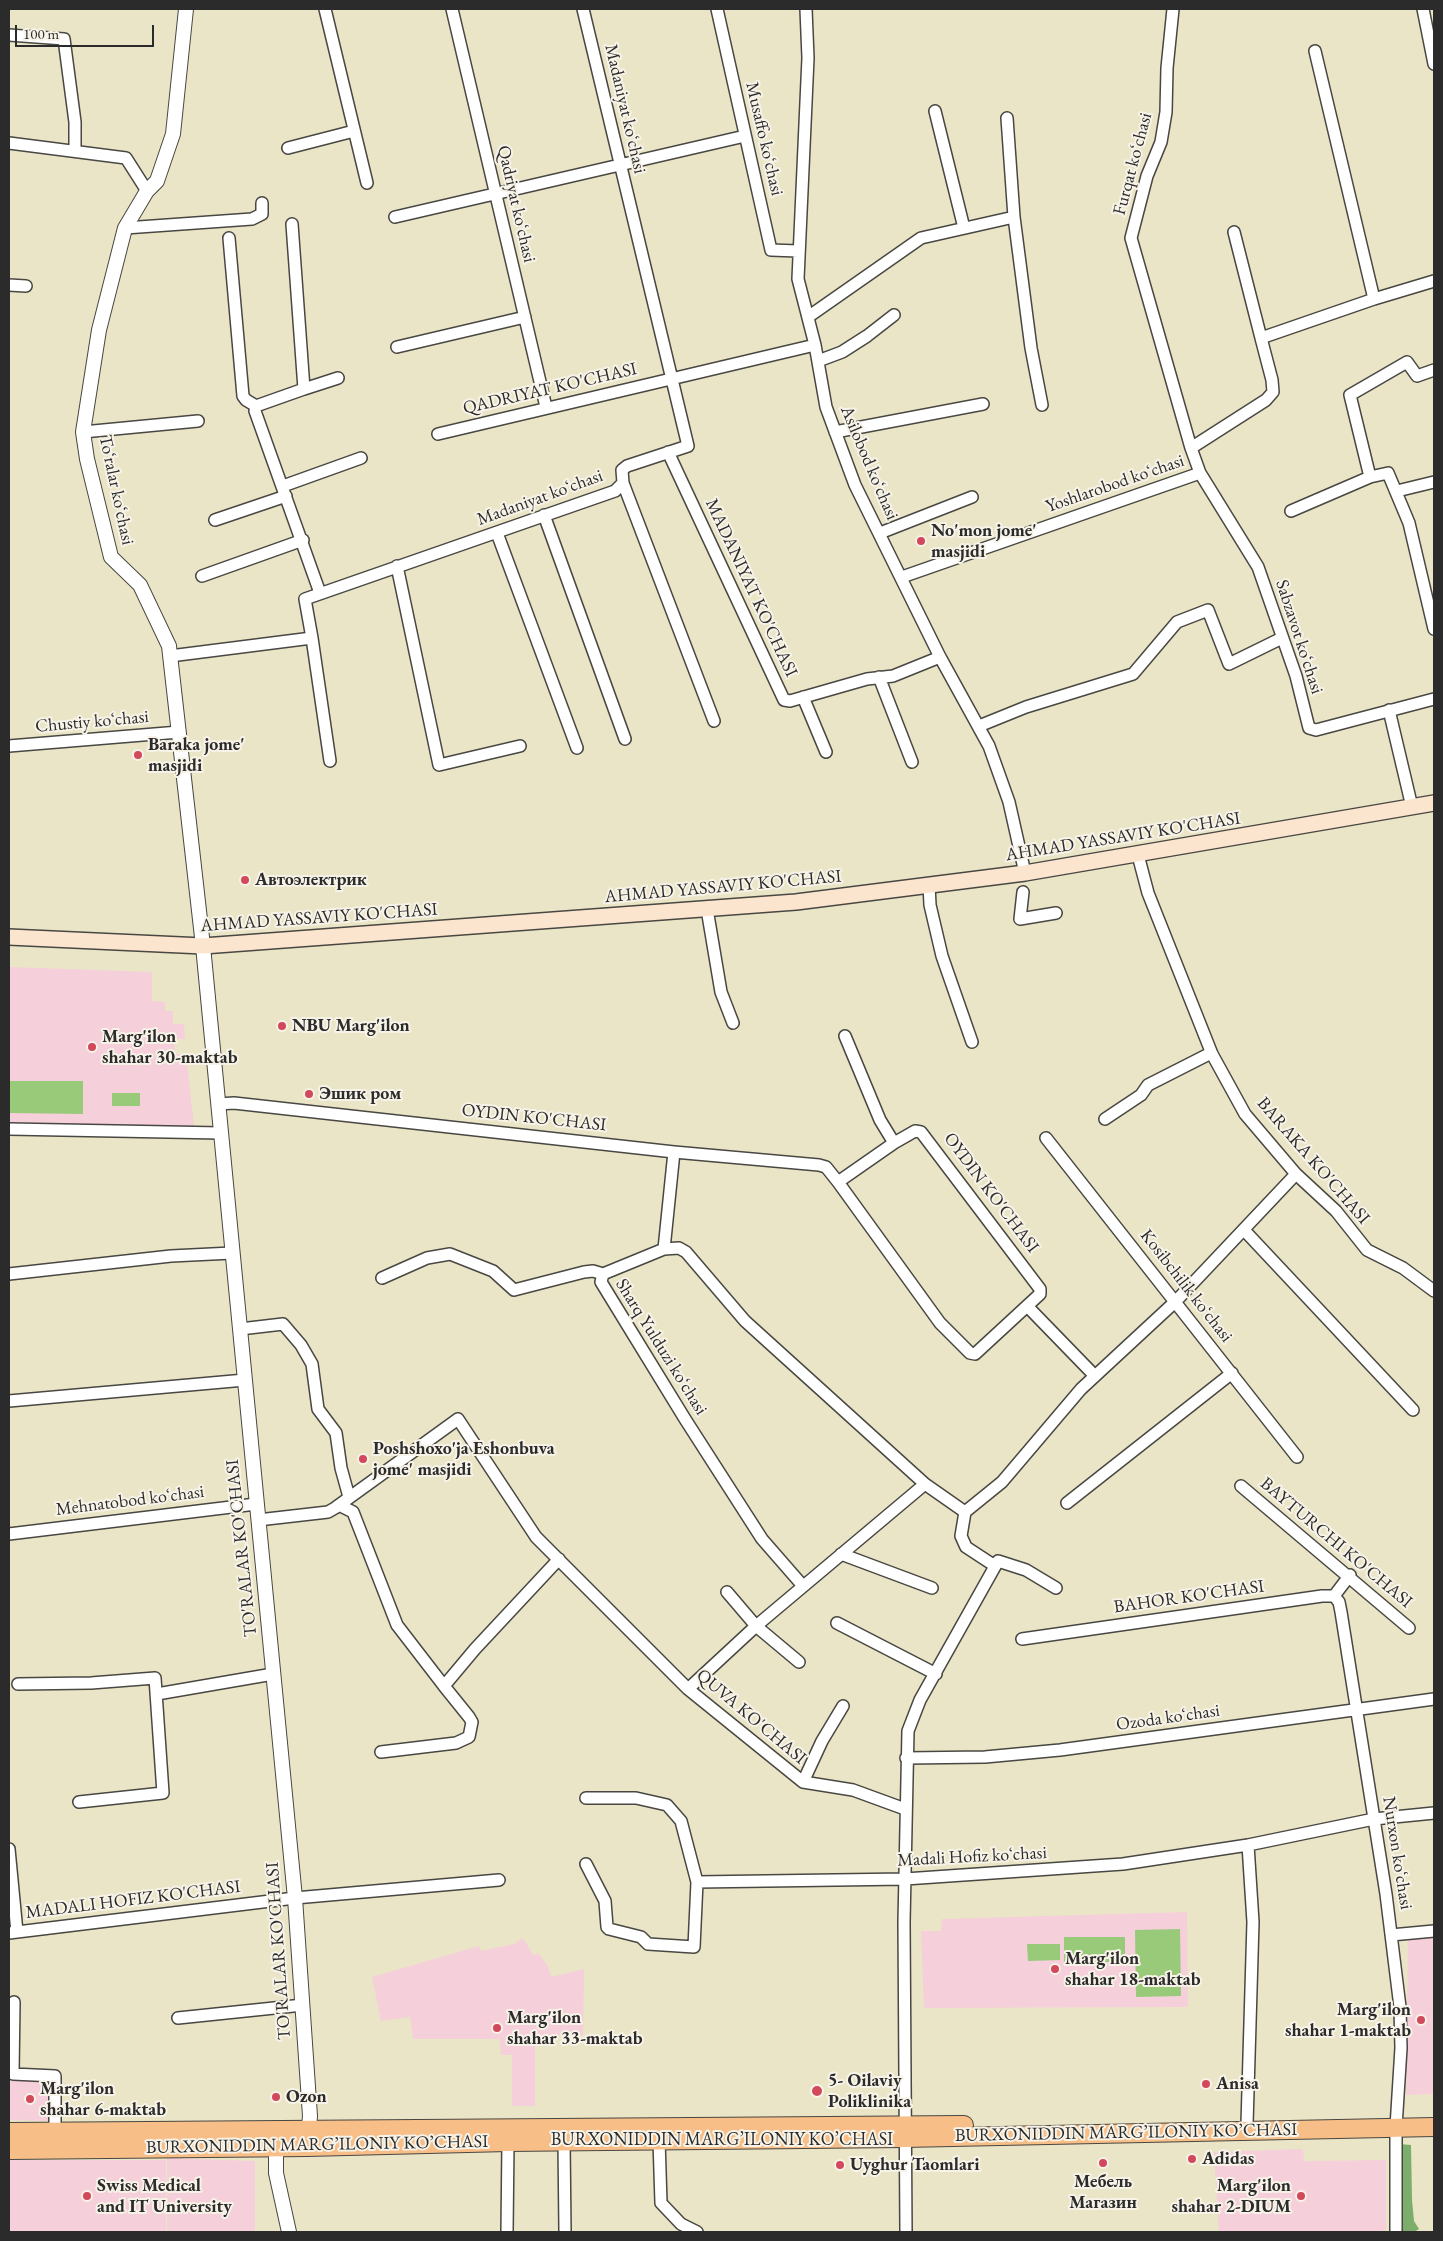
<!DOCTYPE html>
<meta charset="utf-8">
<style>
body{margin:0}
#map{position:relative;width:1443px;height:2241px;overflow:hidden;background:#ebe5c7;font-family:"EB Garamond",serif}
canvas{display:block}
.frame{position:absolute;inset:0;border:10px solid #2b2b2b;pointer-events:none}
.scale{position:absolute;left:15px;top:25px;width:139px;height:22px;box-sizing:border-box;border:2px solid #2b2b2b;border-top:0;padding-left:6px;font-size:15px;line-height:18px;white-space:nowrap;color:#2b2b2b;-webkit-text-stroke:4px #f7f3e8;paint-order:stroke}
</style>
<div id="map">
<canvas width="1443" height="2241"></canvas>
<div class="frame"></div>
<div class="scale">100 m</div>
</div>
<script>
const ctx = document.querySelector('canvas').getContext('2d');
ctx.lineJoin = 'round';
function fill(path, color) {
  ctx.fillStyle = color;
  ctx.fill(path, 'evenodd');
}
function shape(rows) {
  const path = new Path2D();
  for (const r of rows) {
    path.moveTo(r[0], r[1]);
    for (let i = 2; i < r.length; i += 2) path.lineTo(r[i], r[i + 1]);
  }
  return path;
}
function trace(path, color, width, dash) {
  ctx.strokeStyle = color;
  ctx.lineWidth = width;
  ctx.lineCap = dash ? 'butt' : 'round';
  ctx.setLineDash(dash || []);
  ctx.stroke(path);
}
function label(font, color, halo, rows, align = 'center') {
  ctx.font = font + ' "EB Garamond",serif';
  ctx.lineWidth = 4;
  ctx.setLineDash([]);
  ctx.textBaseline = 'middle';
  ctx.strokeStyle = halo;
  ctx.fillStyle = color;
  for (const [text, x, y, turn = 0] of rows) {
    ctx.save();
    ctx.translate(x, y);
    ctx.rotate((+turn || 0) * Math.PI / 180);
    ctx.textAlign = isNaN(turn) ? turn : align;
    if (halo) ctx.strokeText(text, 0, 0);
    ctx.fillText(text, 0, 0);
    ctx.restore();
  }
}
fill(shape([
 [9,967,152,972,152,1001,165,1002,165,1011,173,1011,173,1024,184,1024,185,1039,174,1039,175,1054,186,1054,194,1127,9,1122],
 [1187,1912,1188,2007,924,2008,921,1931,941,1931,942,1919],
 [1408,1935,1434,1935,1434,2094,1406,2095],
 [523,1938,534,1956,538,1953,548,1966,551,1977,584,1969,583,2035,535,2036,535,2106,512,2106,512,2055,501,2055,500,2039,413,2039,410,2017,381,2021,372,1977,479,1946,481,1951,514,1944],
 [9,2077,52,2078,50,2121,9,2120],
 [1303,2149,1304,2161,1386,2160,1386,2230,1373,2232,1219,2232,1214,2152],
 [167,2158,255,2161,255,2232,167,2232],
 [9,2160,166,2160,166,2232,9,2232]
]), '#f5cfd9');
fill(shape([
 [10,1081,83,1081,83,1114,9,1113],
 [112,1093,140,1093,140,1106,112,1106],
 [1180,1929,1181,1996,1136,1997,1135,1930],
 [1064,1937,1125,1937,1125,1962,1064,1962],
 [1027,1944,1060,1944,1060,1960,1028,1961]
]), '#98ca7a');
fill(shape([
 [1399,2144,1411,2145,1412,2200,1414,2221,1419,2229,1414,2232,1400,2232]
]), '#7aae6a');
const minor = shape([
 [325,9,367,183],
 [452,9,546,407],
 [717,9,771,250,798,251],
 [806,9,808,58,798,279,815,345,826,407,855,485,940,657,989,746,1009,802,1025,873],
 [1423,9,1434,64],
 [9,35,64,39,75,122,75,150],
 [1315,51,1374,299],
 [935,111,964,228],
 [1007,118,1014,217,1031,348,1042,405],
 [9,143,126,158,147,191],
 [288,148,354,131],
 [395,217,745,136],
 [292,224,304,389,256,406,255,411,320,593],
 [125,228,252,219,262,214,262,203],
 [1234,232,1261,338],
 [229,238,243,396,246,400,256,406],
 [9,285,26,286],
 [808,317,921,238,1014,217],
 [397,347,525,317],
 [818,361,842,352,867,336,894,315],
 [304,389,338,378],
 [83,432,198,421],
 [835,432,983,404],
 [438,434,815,345],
 [1191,448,1266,400,1273,392,1272,380,1261,338,1374,299,1434,281],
 [668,452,784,700,790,701,867,679,893,676,940,657],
 [1200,473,1258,567,1296,676,1309,728,1316,730,1434,699],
 [1370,477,1350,395,1407,362,1417,376,1434,370],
 [623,483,714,721],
 [283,486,361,458],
 [1397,491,1434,482],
 [1291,511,1370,477,1388,473,1409,523,1434,629],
 [544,515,625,739],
 [215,520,286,496],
 [497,533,577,748],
 [880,533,972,497],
 [397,566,439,765,520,746],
 [202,576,303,540],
 [902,577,1200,473,1191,448,1131,238,1147,176,1161,142,1166,112,1167,68,1173,9],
 [312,638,330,761],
 [170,656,312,638,305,599,615,491,623,483,622,470,627,466,688,446,583,9],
 [879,677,912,762],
 [803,697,826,752],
 [1389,710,1412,807],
 [979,726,1026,707,1133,674,1177,622,1208,610,1229,664,1282,638],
 [9,746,179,732],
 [1138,855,1148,893,1212,1054,1245,1114,1296,1174,1336,1211,1367,1250,1403,1268,1434,1291],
 [929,885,930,905,942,956,972,1042],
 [1023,892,1020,919,1056,913],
 [707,909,721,992,733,1023],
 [845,1036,880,1120,894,1143],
 [218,1104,234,1103,674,1152,819,1165,826,1167,838,1182,940,1323,970,1353,975,1354,1040,1294,1040,1289,921,1132,915,1131,894,1143,838,1182],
 [1105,1119,1141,1095,1148,1085,1211,1053],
 [9,1129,221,1133],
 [1046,1138,1297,1457],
 [1244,1230,1413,1410],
 [664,1249,674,1152],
 [9,1274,171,1256,232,1253],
 [382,1278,427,1258,450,1254,493,1271,514,1290,584,1272,593,1271,603,1274],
 [1028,1307,1094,1375],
 [240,1329,283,1324,301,1345,312,1364,318,1409,336,1433,341,1468,349,1497],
 [9,1401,245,1380],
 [1241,1486,1409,1628],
 [1067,1503,1232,1373],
 [339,1505,353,1512,397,1625,444,1686,475,1649,559,1559],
 [258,1520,328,1512,335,1508,458,1419,536,1537,688,1689,803,1782,853,1790,905,1809],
 [9,1534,256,1504],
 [841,1554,932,1588],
 [995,1566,966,1547,961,1536,965,1512,1002,1482,1081,1389,1176,1301,1296,1174],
 [803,1586,762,1539,685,1419,601,1282,603,1274,664,1249,679,1248,686,1252,745,1321,925,1484],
 [727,1592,756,1626,799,1662],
 [1334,1596,1339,1602,1341,1612,1386,1894,1400,2007,1401,2048,1396,2127,1396,2232],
 [837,1623,936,1674],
 [1022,1639,1322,1596,1334,1596,1350,1575],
 [18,1684,91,1683,155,1678,163,1793,79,1802],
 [688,1689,756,1626,925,1484,965,1512],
 [157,1694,273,1674],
 [381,1752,456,1743,469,1737,472,1722,469,1717,444,1686],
 [906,1758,985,1757,1060,1750,1434,1699],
 [803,1782,822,1741,843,1706],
 [586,1798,636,1798,667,1805,681,1821,697,1882,694,1947,648,1944,641,1937,609,1929,607,1927,605,1901,586,1864],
 [9,1849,17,1932],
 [697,1882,905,1879,1123,1864,1248,1845,1374,1819,1434,1813],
 [9,1933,295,1898,499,1880],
 [1391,1935,1434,1931],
 [14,2002,13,2074,55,2076,55,2132],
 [178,2018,303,2005],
 [1247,2124,1253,1922,1248,1845],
 [659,2140,661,2203,681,2224,697,2232],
 [564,2141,565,2232],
 [507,2232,508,2142],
 [906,2232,904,1922,908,1731,920,1700,998,1561,1026,1570,1056,1588]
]);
const tertiary = shape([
 [186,9,173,134,157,181,147,191,125,228,99,330,83,432,87,459,111,557,140,585,169,646,203,946,295,1898,310,2116,308,2138],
 [276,2138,276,2173,289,2232]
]);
const secondary = shape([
 [9,937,203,946,796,902,1025,873,1434,803]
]);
const primary = shape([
 [9,2132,964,2125],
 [9,2150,307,2147,508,2142,904,2138,1434,2127]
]);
trace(minor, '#484742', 14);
trace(tertiary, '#484742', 16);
trace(secondary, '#484742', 18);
trace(primary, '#484742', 20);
trace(minor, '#fff', 11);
trace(tertiary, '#fff', 14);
trace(secondary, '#fce5cf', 15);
trace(primary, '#f7be87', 18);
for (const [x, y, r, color] of [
 [921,541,5,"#d1495b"],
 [138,755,5,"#d1495b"],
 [245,880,5,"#d1495b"],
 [282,1026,5,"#d1495b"],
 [92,1047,5,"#d1495b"],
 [309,1094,5,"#d1495b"],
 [363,1459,5,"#d1495b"],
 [1055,1969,5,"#d1495b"],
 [1421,2020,5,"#d1495b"],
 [497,2028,5,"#d1495b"],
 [1206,2084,5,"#d1495b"],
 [817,2091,6,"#d1495b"],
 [276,2097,5,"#d1495b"],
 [30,2099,5,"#d1495b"],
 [1192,2159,5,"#d1495b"],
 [1103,2163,5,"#d1495b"],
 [840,2165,5,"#d1495b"],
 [87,2196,5,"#d1495b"],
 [1301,2196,5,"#d1495b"]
]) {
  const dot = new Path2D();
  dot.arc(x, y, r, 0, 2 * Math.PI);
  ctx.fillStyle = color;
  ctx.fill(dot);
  trace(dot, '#f7f3e8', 2);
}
label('18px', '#2b2b2b', '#f7f3e8', [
 ["Madaniyat koʻchasi",625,109,77],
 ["Musaffo koʻchasi",764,139,77],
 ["Furqat koʻchasi",1133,164,-75],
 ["Qadriyat koʻchasi",516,204,77],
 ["QADRIYAT KO'CHASI",550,389,-13],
 ["Asilobod koʻchasi",869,463,67],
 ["Yoshlarobod koʻchasi",1115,484,-19],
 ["Toʻralar koʻchasi",116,490,78],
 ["Madaniyat koʻchasi",540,498,-20],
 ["MADANIYAT KO'CHASI",751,588,65],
 ["Sabzavot koʻchasi",1299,637,72],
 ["Chustiy koʻchasi",92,722,-5],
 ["AHMAD YASSAVIY KO'CHASI",1123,837,-9],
 ["AHMAD YASSAVIY KO'CHASI",723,887,-5],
 ["AHMAD YASSAVIY KO'CHASI",319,918,-4],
 ["OYDIN KO'CHASI",534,1118,6],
 ["BARAKA KO'CHASI",1313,1161,49],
 ["OYDIN KO'CHASI",991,1193,53],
 ["Kosibchilik koʻchasi",1186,1286,52],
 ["Sharq Yulduzi koʻchasi",661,1347,58],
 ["Mehnatobod koʻchasi",130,1501,-7],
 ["BAYTURCHI KO'CHASI",1336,1543,40],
 ["TO'RALAR KO'CHASI",242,1548,-96],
 ["BAHOR KO'CHASI",1189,1597,-8],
 ["QUVA KO'CHASI",751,1717,40],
 ["Ozoda koʻchasi",1168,1718,-8],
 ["Nurxon koʻchasi",1397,1853,81],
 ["Madali Hofiz koʻchasi",972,1857,-3],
 ["MADALI HOFIZ KO'CHASI",133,1900,-7],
 ["TO'RALAR KO'CHASI",279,1951,-94],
 ["BURXONIDDIN MARG’ILONIY KO’CHASI",1126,2133,-1],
 ["BURXONIDDIN MARG’ILONIY KO’CHASI",722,2140],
 ["BURXONIDDIN MARG’ILONIY KO’CHASI",317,2145,-1]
]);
label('bold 18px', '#2b2b2b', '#f7f3e8', [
 ["No'mon jome'",931,531],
 ["masjidi",931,552],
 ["Baraka jome'",148,745],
 ["masjidi",148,766],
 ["Автоэлектрик",255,880],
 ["NBU Marg'ilon",292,1026],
 ["Marg'ilon",102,1037],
 ["shahar 30-maktab",102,1058],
 ["Эшик ром",319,1094],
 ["Poshshoxo'ja Eshonbuva",373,1449],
 ["jome' masjidi",373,1470],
 ["Marg'ilon",1065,1959],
 ["shahar 18-maktab",1065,1980],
 ["Marg'ilon",1411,2010,"right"],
 ["shahar 1-maktab",1411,2031,"right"],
 ["Marg'ilon",507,2018],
 ["shahar 33-maktab",507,2039],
 ["5- Oilaviy",828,2081],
 ["Poliklinika",828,2102],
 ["Anisa",1216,2084],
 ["Marg'ilon",40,2089],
 ["shahar 6-maktab",40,2110],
 ["Ozon",286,2097],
 ["Adidas",1202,2159],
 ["Uyghur Taomlari",850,2165],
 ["Мебель",1103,2182,"center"],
 ["Магазин",1103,2203,"center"],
 ["Swiss Medical",97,2186],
 ["and IT University",97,2207],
 ["Marg'ilon",1291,2186,"right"],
 ["shahar 2-DIUM",1291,2207,"right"]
], 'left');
</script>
